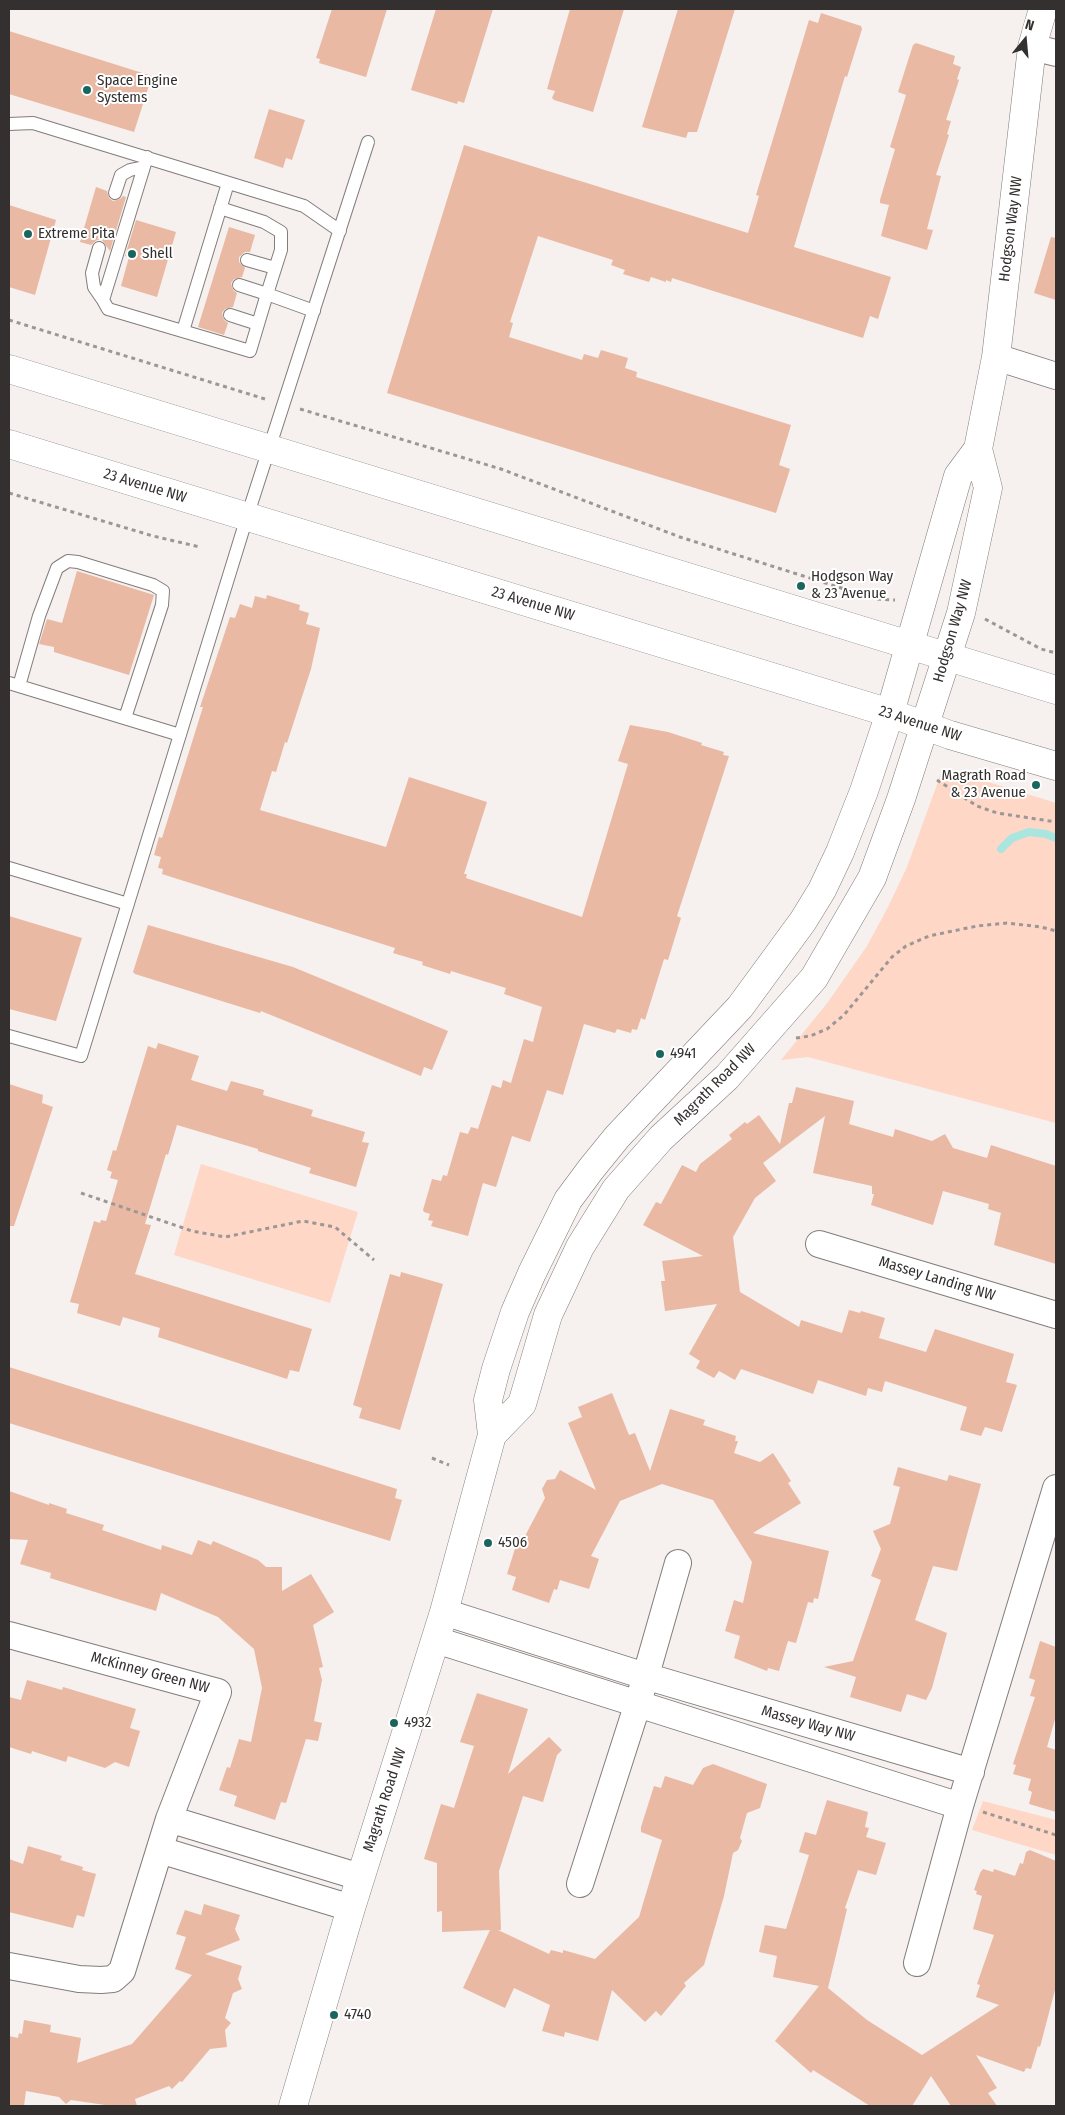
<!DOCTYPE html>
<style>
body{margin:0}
#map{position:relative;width:1065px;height:2115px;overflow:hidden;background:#f6f0ee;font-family:"Fira Sans Condensed",sans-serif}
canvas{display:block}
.frame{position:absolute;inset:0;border:10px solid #33302f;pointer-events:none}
.north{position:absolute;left:1000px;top:15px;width:50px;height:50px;-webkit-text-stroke:4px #fff;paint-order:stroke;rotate:17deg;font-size:14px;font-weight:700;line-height:20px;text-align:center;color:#33302f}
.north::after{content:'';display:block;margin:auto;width:18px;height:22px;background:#33302f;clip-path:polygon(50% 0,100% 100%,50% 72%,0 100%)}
</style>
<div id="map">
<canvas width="1065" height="2115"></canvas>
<div class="frame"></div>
<div class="north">N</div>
</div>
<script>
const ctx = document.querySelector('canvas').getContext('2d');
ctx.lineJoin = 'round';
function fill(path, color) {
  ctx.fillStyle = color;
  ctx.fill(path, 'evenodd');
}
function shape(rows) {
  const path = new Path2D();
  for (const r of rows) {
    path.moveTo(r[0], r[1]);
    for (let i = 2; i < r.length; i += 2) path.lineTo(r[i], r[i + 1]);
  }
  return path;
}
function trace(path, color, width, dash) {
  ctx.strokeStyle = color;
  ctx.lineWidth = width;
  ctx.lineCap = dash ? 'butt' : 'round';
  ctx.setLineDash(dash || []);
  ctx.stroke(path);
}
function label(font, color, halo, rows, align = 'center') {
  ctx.font = font + ' "Fira Sans Condensed",sans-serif';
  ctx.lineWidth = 4;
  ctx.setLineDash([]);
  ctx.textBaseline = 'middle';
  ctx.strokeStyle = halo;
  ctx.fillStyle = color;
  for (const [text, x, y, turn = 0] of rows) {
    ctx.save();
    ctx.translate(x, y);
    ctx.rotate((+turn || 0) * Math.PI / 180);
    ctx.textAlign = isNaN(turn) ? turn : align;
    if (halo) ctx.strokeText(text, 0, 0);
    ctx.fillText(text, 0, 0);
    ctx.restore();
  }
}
fill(shape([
 [943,768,1056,803,1056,1123,808,1057,781,1060,828,1002,867,946,888,907,907,867],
 [201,1164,358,1212,330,1303,174,1255],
 [983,1801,1056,1820,1056,1855,972,1830]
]), '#fed7c6');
trace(shape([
 [1001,849,1012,838,1029,832,1046,834,1056,838]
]), '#a8e6df', 8);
fill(shape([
 [332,9,387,9,366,77,319,63,320,59,316,58],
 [436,9,493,9,464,103,458,101,457,104,411,90],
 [570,9,624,9,593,112,554,100,552,98,555,91,547,89],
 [678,9,735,9,697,132,688,132,686,138,642,127],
 [821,13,861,26,862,29,847,77,845,76,794,247,891,277,878,319,870,316,863,338,672,278,671,282,666,280,666,282,651,277,649,282,623,274,625,270,611,265,613,260,538,236,510,322,513,323,509,337,582,360,584,354,598,358,601,350,628,358,625,368,637,372,636,377,791,425,779,465,790,469,776,513,387,393,464,145,748,233,759,196,756,195,809,20,818,23],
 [9,31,152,76,134,132,9,94],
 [916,43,955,56,953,64,961,67,957,79,959,80,946,120,951,121,947,134,949,135,936,175,941,176,927,229,933,230,927,250,881,236,889,205,880,203,880,200,895,149,890,147,906,95,898,92,913,45],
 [269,109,305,120,292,160,286,158,283,168,254,158],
 [96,187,107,191,109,198,113,201,120,199,123,196,126,197,110,251,102,240,97,240,91,245,80,242],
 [9,205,56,220,35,295,9,287],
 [136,220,176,232,157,297,121,286,129,257,125,256],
 [229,227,255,235,250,252,245,252,239,257,239,262,245,268,242,277,234,279,231,283,233,290,237,293,233,307,225,309,222,313,224,320,228,323,224,335,198,327],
 [1051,237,1056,238,1056,300,1034,293],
 [77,571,154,595,129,675,54,652,54,647,39,644,47,619,62,623],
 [267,595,300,605,299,610,309,613,306,624,320,628,311,669,287,743,285,742,276,772,272,771,260,810,386,847,409,777,487,802,464,874,467,874,466,878,582,917,628,764,618,761,630,725,668,732,702,743,701,745,724,752,723,755,729,756,677,916,681,918,668,960,664,959,645,1020,641,1018,637,1030,632,1029,631,1033,617,1029,615,1033,584,1024,563,1095,547,1090,530,1142,512,1136,496,1187,483,1183,468,1236,431,1226,433,1221,428,1220,430,1214,424,1212,423,1210,432,1179,441,1181,443,1175,447,1176,460,1132,468,1134,471,1127,478,1129,492,1085,501,1088,503,1080,511,1083,524,1039,533,1042,542,1007,504,994,506,988,451,971,450,974,422,965,423,962,393,953,395,948,162,874,163,869,158,868,161,857,154,855,159,837,162,838,203,707,200,707,230,617,235,618,240,604,252,608,255,596,266,599],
 [9,916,82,938,56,1021,9,1009],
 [148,925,293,967,448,1031,432,1070,424,1067,421,1076,261,1011,260,1013,135,974,133,972],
 [158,1043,199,1056,191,1080,227,1091,231,1081,264,1090,263,1095,313,1110,311,1116,365,1132,362,1142,369,1143,356,1187,309,1173,311,1168,258,1151,258,1149,177,1125,168,1155,166,1154,145,1224,151,1225,135,1274,312,1329,299,1372,290,1370,287,1379,158,1337,160,1328,123,1317,120,1326,77,1313,79,1304,70,1302,94,1221,100,1223,101,1220,106,1221,118,1180,110,1178,112,1172,107,1170,113,1150,116,1151,148,1046,156,1049],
 [9,1084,43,1095,42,1103,53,1107,14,1226,9,1226],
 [796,1087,854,1101,849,1124,893,1137,895,1129,932,1141,945,1134,953,1148,987,1158,991,1145,1056,1166,1056,1264,994,1245,1001,1213,988,1209,989,1204,943,1191,933,1225,871,1205,874,1194,872,1194,872,1186,813,1173,825,1116,763,1163,776,1181,755,1198,733,1237,740,1292,799,1327,801,1320,842,1333,849,1310,860,1313,861,1311,885,1318,879,1338,926,1352,935,1329,1014,1354,1006,1382,1017,1385,1002,1432,985,1427,981,1436,960,1430,967,1407,885,1381,882,1392,868,1388,866,1396,818,1380,813,1394,741,1369,735,1380,719,1371,714,1378,696,1368,700,1361,689,1354,717,1304,665,1311,661,1281,665,1281,662,1261,703,1256,643,1225,656,1202,661,1204,682,1165,696,1172,700,1164,732,1139,729,1135,745,1122,747,1124,759,1115,780,1144,789,1103,792,1103],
 [401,1272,443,1284,400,1430,359,1418,362,1408,353,1405,390,1274,400,1277],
 [9,1367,397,1489,395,1498,402,1500,390,1541,9,1423],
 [612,1393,629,1435,635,1433,650,1471,670,1409,705,1420,703,1425,736,1436,735,1441,738,1441,734,1453,760,1462,773,1453,791,1481,788,1483,801,1503,753,1533,829,1551,818,1599,814,1598,813,1603,808,1602,796,1643,788,1641,779,1671,768,1668,767,1671,734,1658,740,1636,725,1631,734,1600,743,1603,752,1562,713,1500,662,1484,620,1501,591,1556,599,1559,589,1589,560,1580,557,1590,554,1589,549,1603,512,1590,516,1577,507,1574,519,1536,524,1538,545,1498,542,1489,547,1480,555,1479,560,1470,596,1490,568,1423,582,1417,578,1407],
 [898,1467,947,1481,949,1475,981,1484,957,1571,933,1566,915,1620,947,1633,932,1688,926,1700,907,1694,901,1712,850,1697,856,1677,824,1667,853,1661,881,1580,871,1576,881,1549,873,1531,890,1524,900,1487,893,1485],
 [9,1491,49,1505,49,1503,67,1509,66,1513,104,1525,102,1530,161,1550,162,1545,192,1555,198,1540,211,1545,213,1541,258,1560,266,1567,282,1567,282,1591,311,1574,334,1612,313,1625,323,1667,319,1668,322,1680,314,1721,322,1723,318,1741,306,1739,286,1803,281,1802,275,1820,234,1806,237,1796,219,1790,227,1767,230,1768,239,1739,251,1742,262,1688,254,1649,218,1617,161,1593,156,1611,50,1578,51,1573,20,1564,28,1540,9,1539],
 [1040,1641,1056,1647,1056,1716,1047,1747,1056,1750,1056,1812,1029,1804,1032,1792,1028,1790,1031,1779,1013,1774,1016,1765,1013,1764,1035,1697,1030,1696,1035,1680,1029,1678],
 [27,1680,62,1690,63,1687,136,1709,130,1728,140,1731,129,1767,115,1762,105,1768,68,1756,66,1762,32,1751,31,1754,9,1747,9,1697,21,1700],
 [477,1693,528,1709,508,1774,549,1737,562,1750,557,1755,543,1802,523,1796,499,1871,501,1930,498,1930,549,1954,551,1950,563,1953,563,1950,595,1959,639,1917,662,1840,641,1832,641,1827,654,1786,661,1788,665,1776,693,1785,703,1768,713,1764,767,1784,760,1808,747,1813,740,1838,742,1841,738,1850,733,1853,724,1896,704,1965,684,1983,686,1986,661,2016,656,2011,645,2022,612,1990,598,2041,565,2032,564,2037,542,2031,550,2005,514,1988,505,2008,463,1988,490,1930,442,1932,442,1911,437,1912,437,1863,424,1859,441,1804,454,1808,474,1746,460,1742],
 [827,1800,868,1812,865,1827,869,1828,866,1837,886,1843,876,1875,858,1870,845,1908,847,1909,828,1988,867,2020,922,2055,999,2005,976,1997,980,1985,977,1984,994,1935,973,1929,982,1896,976,1894,977,1891,974,1890,980,1873,983,1869,993,1872,994,1869,1015,1876,1020,1863,1023,1864,1026,1852,1030,1850,1056,1861,1056,1986,1040,2047,1038,2046,1031,2069,1026,2068,1024,2072,976,2055,997,2088,988,2093,997,2106,951,2106,931,2076,912,2106,870,2106,813,2070,811,2073,775,2041,819,1986,773,1977,777,1956,759,1952,765,1925,786,1929,809,1855,799,1852,805,1832,816,1835],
 [28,1846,62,1856,60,1860,83,1867,82,1870,96,1874,84,1917,77,1915,73,1928,9,1912,9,1859,23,1864],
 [204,1904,240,1915,235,1929,240,1940,205,1954,242,1966,238,1979,242,1989,233,1993,225,2018,231,2023,225,2030,227,2047,210,2049,182,2082,180,2081,172,2089,169,2086,135,2099,137,2106,112,2106,71,2100,66,2104,59,2097,26,2091,24,2106,9,2106,9,2036,18,2038,19,2033,22,2034,24,2020,51,2025,50,2032,81,2038,77,2063,132,2044,192,1975,175,1969,186,1937,176,1934,185,1910,201,1915]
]), '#e9b9a3');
const lane = shape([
 [9,124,33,123,304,206,340,231],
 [147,157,103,300,108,309,250,351,267,294,239,285],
 [115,193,121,175,130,170,144,167],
 [220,208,264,222,281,232,281,250,267,294,314,311],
 [99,248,92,273,94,287,103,300],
 [247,260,275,268],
 [230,315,258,324],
 [183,331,228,183],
 [9,683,180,735],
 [19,686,39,616,57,568,68,561,78,562,153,585,163,591,162,605,125,718],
 [9,868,128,904],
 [9,1036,81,1056,247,517,368,142]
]);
const street = shape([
 [1032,47,1056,53],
 [996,357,1056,376],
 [819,1244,1056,1315],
 [444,1612,645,1676,971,1772],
 [9,1635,218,1692,169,1819,122,1971,113,1979,101,1980,79,1979,9,1966],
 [436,1640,960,1806],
 [169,1819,360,1877],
 [160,1850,351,1908],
 [580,1884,638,1703,678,1563],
 [917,1963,960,1806,1056,1488]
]);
const secondary = shape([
 [9,369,1056,690],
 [9,444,890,713,950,735,1056,766],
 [492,1435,522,1404,548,1315,580,1247,616,1189,661,1138,727,1077,814,978,872,878,901,799,961,613,988,488,978,449],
 [293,2106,351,1908,444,1612,492,1435,488,1400,496,1369,515,1312,532,1273,568,1200,591,1169,617,1137,740,1007,803,921,822,890,840,852,864,791,890,713,958,476,978,449,996,357,1032,47,1043,9]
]);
trace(lane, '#827d7b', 14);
trace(street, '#827d7b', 28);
trace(secondary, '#827d7b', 29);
trace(shape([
 [9,320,265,399],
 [300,409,501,469,680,537,876,599,895,600],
 [9,493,153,536,200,547],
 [985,619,1041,649,1056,653],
 [937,780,977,806,997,813,1056,822],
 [796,1038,810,1036,827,1029,844,1015,892,957,906,946,929,936,977,926,1007,923,1041,927,1056,931],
 [81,1193,192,1231,225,1237,303,1221,335,1227,374,1260],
 [432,1458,449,1465],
 [983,1812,1056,1835]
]), '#9c9796', 3, [4, 4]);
trace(lane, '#fff', 12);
trace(street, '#fff', 26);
trace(secondary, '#fff', 28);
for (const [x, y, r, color] of [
 [87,90,5,"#1a665f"],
 [28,234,5,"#1a665f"],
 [132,254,5,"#1a665f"],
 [801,586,5,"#1a665f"],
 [1036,785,5,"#1a665f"],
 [660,1054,5,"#1a665f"],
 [488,1543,5,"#1a665f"],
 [394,1723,5,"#1a665f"],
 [334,2015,5,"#1a665f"]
]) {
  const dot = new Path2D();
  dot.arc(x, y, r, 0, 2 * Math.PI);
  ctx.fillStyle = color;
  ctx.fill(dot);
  trace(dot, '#fff', 2);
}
label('15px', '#33302f', '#fff', [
 ["Space Engine",97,81],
 ["Systems",97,98],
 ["Extreme Pita",38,234],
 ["Shell",142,254],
 ["Hodgson Way",811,577],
 ["& 23 Avenue",811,594],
 ["Magrath Road",1026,776,"right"],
 ["& 23 Avenue",1026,793,"right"],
 ["4941",670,1054],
 ["4506",498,1543],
 ["4932",404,1723],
 ["4740",344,2015]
], 'left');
label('15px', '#33302f', '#fff', [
 ["Hodgson Way NW",1011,229,-83],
 ["23 Avenue NW",145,486,17],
 ["23 Avenue NW",533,604,17],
 ["Hodgson Way NW",953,631,-74],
 ["23 Avenue NW",920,724,18],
 ["Magrath Road NW",715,1085,-45],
 ["Massey Landing NW",937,1279,17],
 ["McKinney Green NW",150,1673,15],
 ["Massey Way NW",808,1724,16],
 ["Magrath Road NW",385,1800,-72]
]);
</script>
